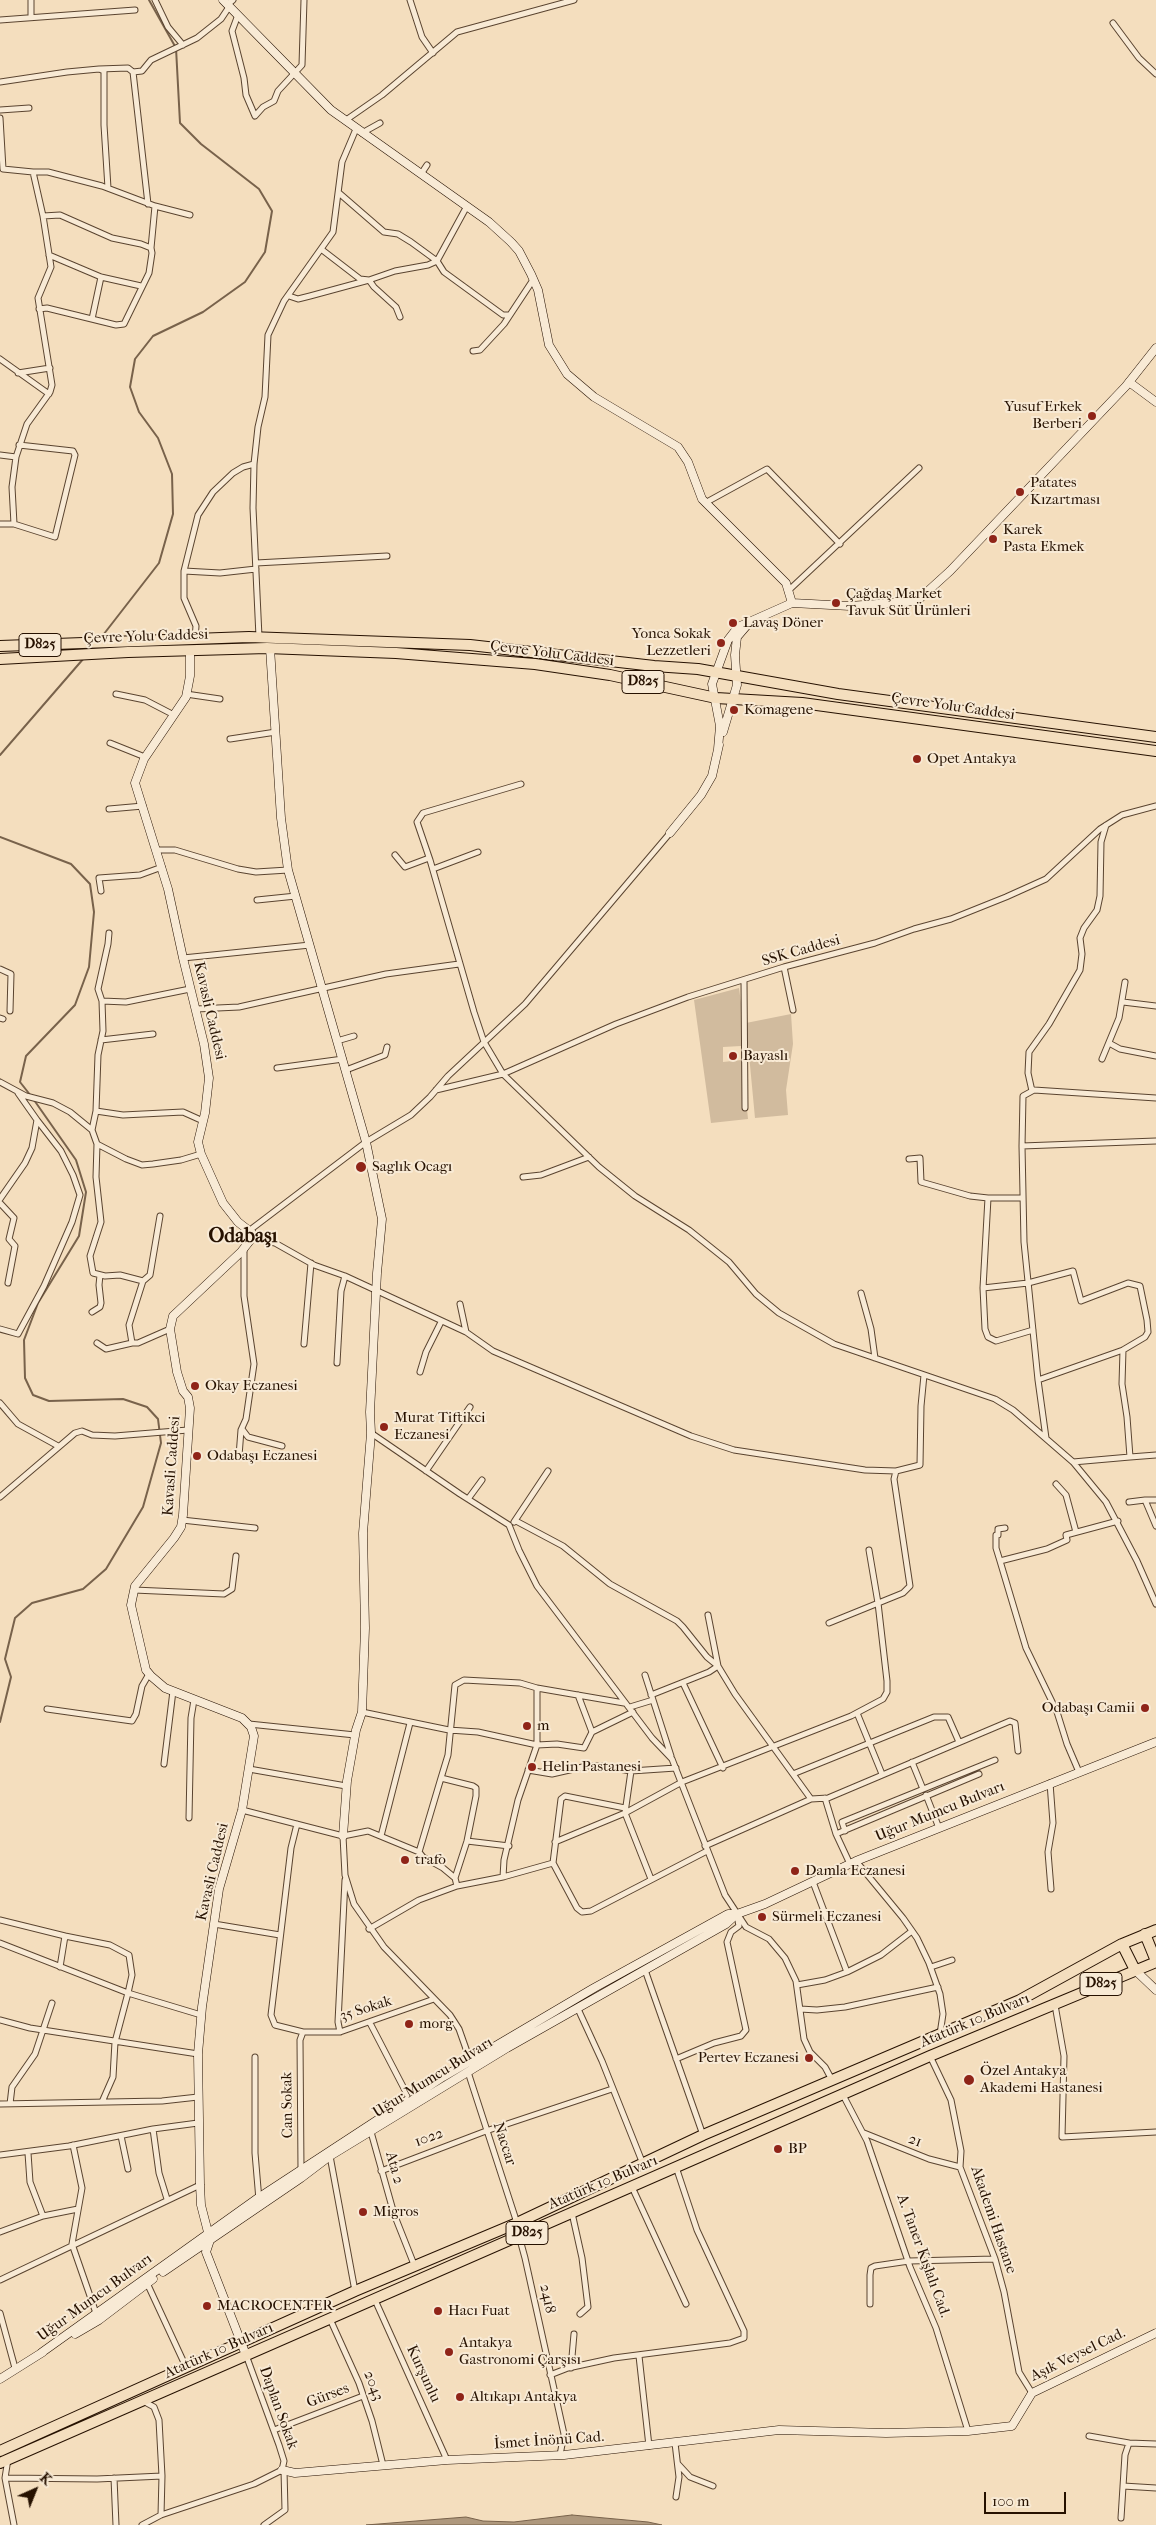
<!DOCTYPE html>
<meta charset="utf-8">
<style>
body{margin:0}
#map{position:relative;width:1156px;height:2525px;overflow:hidden;background:#f4debe;font-family:"IM FELL French Canon",serif}
canvas{display:block}
.north{position:absolute;left:10px;top:2465px;width:50px;height:50px;-webkit-text-stroke:4px #f8ead5;paint-order:stroke;rotate:44deg;font-size:14px;font-weight:700;line-height:20px;text-align:center;color:#261100}
.north::after{content:'';display:block;margin:auto;width:18px;height:22px;background:#261100;clip-path:polygon(50% 0,100% 100%,50% 72%,0 100%)}
.scale{position:absolute;left:984px;top:2492px;width:82px;height:22px;box-sizing:border-box;border:2px solid #261100;border-top:0;padding-left:6px;font-size:15px;line-height:18px;white-space:nowrap;color:#261100;-webkit-text-stroke:4px #f8ead5;paint-order:stroke}
</style>
<div id="map">
<canvas width="1156" height="2525"></canvas>
<div class="north">K</div>
<div class="scale">100 m</div>
</div>
<script>
const ctx = document.querySelector('canvas').getContext('2d');
ctx.lineJoin = 'round';
function fill(path, color) {
  ctx.fillStyle = color;
  ctx.fill(path, 'evenodd');
}
function shape(rows) {
  const path = new Path2D();
  for (const r of rows) {
    path.moveTo(r[0], r[1]);
    for (let i = 2; i < r.length; i += 2) path.lineTo(r[i], r[i + 1]);
  }
  return path;
}
function trace(path, color, width, dash) {
  ctx.strokeStyle = color;
  ctx.lineWidth = width;
  ctx.lineCap = dash ? 'butt' : 'round';
  ctx.setLineDash(dash || []);
  ctx.stroke(path);
}
function label(font, color, halo, rows, align = 'center') {
  ctx.font = font + ' "IM FELL French Canon",serif';
  ctx.lineWidth = 4;
  ctx.setLineDash([]);
  ctx.textBaseline = 'middle';
  ctx.strokeStyle = halo;
  ctx.fillStyle = color;
  for (const [text, x, y, turn = 0] of rows) {
    ctx.save();
    ctx.translate(x, y);
    ctx.rotate((+turn || 0) * Math.PI / 180);
    ctx.textAlign = isNaN(turn) ? turn : align;
    if (halo) ctx.strokeText(text, 0, 0);
    ctx.fillText(text, 0, 0);
    ctx.restore();
  }
}
fill(shape([
 [739,988,741,1003,741,1046,723,1047,723,1062,742,1060,748,1119,711,1123,694,1000],
 [791,1014,793,1044,786,1090,788,1115,755,1118,746,1023]
]), '#d1bb9e');
const water = shape([
 [572,2515,648,2522,662,2525,366,2525,466,2517,483,2521,514,2522,572,2515]
]);
fill(water, '#ae987d');
trace(water, '#78624b', 1);
trace(shape([
 [100,639,159,563,173,514,172,474,158,438,139,412,130,387,135,359,153,336,203,312,245,282,265,252,272,211,259,189,201,144,180,123,176,48,149,0],
 [0,755,84,658],
 [0,837,71,864,90,884,94,912,89,967,75,1005,26,1056,20,1082,31,1096],
 [0,1722,11,1677,5,1659,15,1618,32,1603,83,1589,106,1569,143,1507,161,1443,158,1419,147,1407,123,1399,49,1401,33,1395,25,1378,24,1340,38,1303,79,1236,86,1192,76,1160,34,1100]
]), '#78624b', 2);
const street = shape([
 [155,0,168,27,183,45],
 [410,0,422,37,433,53],
 [227,5,233,0],
 [238,15,232,31,244,78,246,95,255,116,263,107,274,101,278,91,302,65,304,0],
 [31,16,31,0],
 [0,20,135,10],
 [1113,23,1139,58,1156,74],
 [99,69,128,68,133,72],
 [0,82,67,72,99,69,104,71,104,125,108,188],
 [0,110,29,108],
 [0,118,3,169,33,172,43,216,51,267,38,298,52,385,50,392,27,424,16,457,12,487,14,524,0,524],
 [346,120,382,95,457,32,574,0],
 [362,133,380,123],
 [33,172,48,172,102,186,155,206,190,215],
 [421,174,427,165],
 [339,193,384,232,398,234,411,242,437,261,444,272,503,315,509,315],
 [148,204,133,72,142,71,151,60,197,38,221,19,229,7],
 [151,248,155,206],
 [321,249,360,279,369,280,395,271,428,265,437,261,467,206],
 [49,255,101,277,141,286],
 [289,296,298,299,310,296,369,280,374,287,396,307,400,317],
 [39,309,47,308,116,325,124,324,149,273,152,253,151,248,141,244,112,238,60,215,43,216],
 [92,319,101,277],
 [473,351,480,350,504,324,533,280],
 [0,359,49,394],
 [18,373,50,368],
 [0,455,16,457],
 [705,503,767,469,840,544],
 [14,524,55,537,75,455,73,451,19,445],
 [256,563,387,556],
 [184,571,220,573,256,569],
 [788,591,919,468],
 [259,637,253,508,254,464,258,427,265,397,268,335,284,301,333,232,342,162,356,129],
 [195,639,196,626,184,598,184,571,198,515,213,492,233,473,243,467,254,464],
 [116,694,145,700,174,715],
 [186,694,220,699],
 [230,739,276,732],
 [110,743,145,757],
 [521,784,423,813,417,822,430,860,474,1012,484,1042,503,1074,599,1167,635,1196,689,1230,729,1262,756,1294,779,1313,834,1344,995,1399,1013,1410,1073,1462,1106,1502,1137,1561,1156,1604],
 [109,809,143,806],
 [157,850,175,850,238,869,256,872,288,870],
 [395,855,405,867,429,858],
 [433,869,478,852],
 [101,891,99,878,140,875,162,867],
 [257,900,296,896],
 [183,958,310,945],
 [784,967,793,1010],
 [0,969,11,974,10,1011],
 [744,980,745,1108],
 [102,1001,126,1002,190,989],
 [1123,1002,1156,1006],
 [196,1009,239,1007,386,974,459,964],
 [0,1018,3,1019],
 [101,1040,153,1034],
 [337,1041,354,1036],
 [1109,1043,1120,1049,1156,1056],
 [1102,1059,1119,1018,1125,982],
 [277,1068,343,1059],
 [346,1070,385,1055,387,1047],
 [0,1082,26,1096,53,1103,70,1112,92,1130,97,1144,126,1159,142,1165,153,1164,181,1160,201,1154],
 [436,1090,503,1074,616,1024,688,997,784,967,875,943,914,929,951,919,1006,897,1046,879,1100,829,1122,815,1156,806],
 [1032,1091,1028,1073,1029,1052,1049,1024,1080,970,1082,954,1080,938,1084,928,1097,910,1100,896,1101,842,1106,825],
 [96,1111,123,1115,183,1112,203,1121],
 [92,1130,96,1111,98,1055,103,1031,102,1001,98,989,108,944,109,933],
 [97,1144,96,1177,101,1222,90,1256,93,1273,105,1276,120,1275,143,1281,150,1275,160,1216],
 [1022,1146,1156,1141],
 [909,1159,920,1158,921,1182,970,1196,988,1198,1023,1198],
 [523,1177,541,1175,589,1157],
 [988,1198,983,1288,985,1329,988,1337,996,1341,1033,1330],
 [0,1199,25,1163,32,1148,37,1120,18,1093],
 [0,1203,14,1218,9,1239,15,1246,8,1283],
 [250,1230,366,1142,411,1115,430,1097,448,1076,525,1004,670,833],
 [252,1238,275,1243,314,1265,345,1276,466,1332,493,1351,691,1436,734,1450,865,1470,896,1471,920,1465,921,1406,924,1375],
 [143,1281,129,1325,132,1343,138,1343,170,1329],
 [983,1288,1028,1283,1073,1271,1081,1301,1128,1283,1140,1286,1147,1320,1148,1332,1145,1337,1123,1350,1038,1380],
 [861,1293,871,1329,875,1358],
 [460,1304,466,1332],
 [92,1312,100,1307,101,1303,99,1285,100,1275],
 [0,1329,18,1334,44,1286,72,1222,80,1195,73,1175,61,1151,37,1120],
 [97,1343,106,1349,132,1343],
 [304,1344,311,1263],
 [337,1363,341,1291,345,1276],
 [420,1372,426,1352,441,1322],
 [0,1403,18,1424,58,1446],
 [242,1429,248,1437,282,1446],
 [371,1433,460,1494,509,1525,519,1550,537,1586,652,1738,672,1759,725,1895,746,1927,769,1939,785,1958,796,1981,804,2039,810,2052,825,2067,832,2080],
 [1046,1438,1038,1380,1024,1242,1022,1146,1023,1096,1034,1090,1156,1098],
 [239,1456,241,1430,246,1419,254,1364,244,1296,244,1250],
 [1130,1457,1156,1455],
 [1073,1462,1130,1457,1127,1417,1122,1384,1123,1350],
 [426,1471,470,1407],
 [1056,1484,1066,1495,1076,1532],
 [0,1497,75,1433,82,1431,92,1435,115,1436,188,1430],
 [468,1499,482,1480],
 [1156,1500,1145,1500,1156,1526],
 [1129,1502,1145,1500],
 [182,1520,255,1528],
 [516,1521,563,1546,610,1584,677,1621,683,1627,707,1657,718,1666,735,1694,811,1799,828,1798,1010,1721,1015,1723,1018,1751],
 [514,1522,548,1471],
 [1000,1561,996,1548,996,1535,998,1535,998,1529,1005,1528],
 [134,1590,224,1594,232,1589,236,1556],
 [829,1623,903,1593,910,1586,894,1479,896,1471],
 [645,1675,671,1756],
 [683,1683,723,1768],
 [578,1695,592,1732],
 [651,1695,709,1672,718,1666,708,1615],
 [630,1707,653,1700],
 [47,1709,132,1721,136,1714,142,1686,149,1674],
 [362,1712,449,1730,478,1732,537,1745,557,1744,584,1748,592,1732,633,1712],
 [857,1713,882,1774],
 [249,1724,355,1735],
 [912,1762,923,1789],
 [164,1764,173,1691],
 [249,1769,346,1786],
 [528,1770,552,1774,587,1766,601,1766,631,1771,676,1768],
 [631,1771,625,1813,651,1879],
 [1079,1772,1067,1744,1057,1712,1026,1648,1000,1561,1047,1549,1067,1540,1066,1535,1118,1521],
 [793,1774,934,1717,948,1717,959,1742],
 [441,1778,419,1852,423,1857,443,1868,455,1878],
 [1050,1783,1053,1823,1048,1852,1051,1889],
 [926,1795,939,1828],
 [825,1798,836,1834,850,1864],
 [242,1810,343,1836,368,1831,419,1852],
 [189,1818,191,1718,194,1700],
 [297,1824,291,1848,271,2015,275,2025,303,2032,340,2032,434,1999],
 [845,1831,842,1822,995,1760],
 [836,1834,979,1774],
 [343,1836,345,1875,354,1904,384,1947,450,2015,459,2029,471,2063],
 [381,1836,410,1723],
 [467,1841,509,1846],
 [555,1842,625,1813,682,1782,851,1716,883,1699,887,1692,887,1681,878,1603,869,1550],
 [705,1846,811,1799],
 [856,1861,903,1918,917,1938,929,1963,940,1994,943,2014,940,2034],
 [553,1863,561,1799,565,1796,625,1808],
 [503,1877,504,1860,518,1800,537,1745,537,1688],
 [813,1882,847,1972],
 [457,1886,455,1878,467,1841,476,1796,476,1788,473,1786,441,1778,448,1755,455,1685,464,1680,520,1683,537,1688,624,1703],
 [0,1920,65,1936,60,1967],
 [214,1924,280,1935],
 [369,1929,419,1900,457,1886,503,1877,553,1863,577,1908,582,1912,591,1911,707,1851],
 [65,1936,110,1945,129,1955,132,1975,128,1993,201,2015],
 [0,1943,128,1993,115,2042,113,2077,102,2102],
 [931,1967,952,1960],
 [645,1970,703,2135],
 [797,1985,825,1980,847,1972,881,1955,912,1931],
 [1055,2005,1064,2056,1062,2137,1156,2132],
 [578,2009,602,2061,643,2164],
 [800,2009,817,2010,845,2007,938,1987],
 [0,2020,30,2028,198,2054],
 [370,2023,410,2100],
 [340,2032,338,2022,345,1880],
 [930,2056,951,2100,961,2151,960,2167,995,2259,1004,2292,1019,2372,1032,2393],
 [255,2057,255,2153,259,2200],
 [676,2059,714,2043,741,2036,746,2030,727,1942,731,1932,739,1926,737,1915],
 [468,2072,517,2223],
 [843,2095,867,2141,910,2267,936,2328,968,2431],
 [0,2104,162,2101,198,2097],
 [10,2104,12,2087,35,2054,52,2003],
 [153,2129,159,2173,167,2199],
 [371,2132,394,2214,415,2267],
 [864,2133,929,2159,960,2167],
 [121,2136,128,2169],
 [73,2145,82,2188,72,2244,97,2316],
 [28,2153,30,2182,43,2216],
 [0,2155,69,2146,153,2129,198,2123],
 [330,2156,355,2291],
 [301,2170,300,2040,303,2032],
 [381,2171,486,2131,612,2089],
 [632,2187,686,2304],
 [572,2213,582,2258,588,2307,580,2314],
 [0,2232,43,2216,78,2209],
 [519,2236,525,2258,564,2434,560,2455],
 [0,2280,200,2185],
 [147,2283,186,2367],
 [375,2300,447,2460],
 [870,2304,870,2275,871,2268,875,2266,909,2261,995,2259],
 [0,2313,15,2368],
 [330,2319,359,2383,372,2421,383,2465],
 [639,2356,649,2446],
 [571,2368,574,2334],
 [550,2375,568,2368,614,2358,730,2343,744,2338,744,2331,697,2230,676,2167],
 [274,2430,363,2396],
 [1089,2436,1129,2443],
 [675,2443,679,2477,676,2497],
 [8,2459,5,2478,14,2525],
 [678,2464,690,2477,713,2486],
 [5,2478,97,2479,162,2476,159,2420,154,2407,143,2401],
 [114,2478,116,2525],
 [1123,2486,1156,2488],
 [161,2515,162,2476],
 [1121,2518,1125,2455,1129,2443,1156,2444],
 [142,2525,161,2515,254,2484,282,2470,284,2461,279,2445,246,2355],
 [264,2525,285,2510,284,2470]
]);
const secondary = shape([
 [223,0,331,110,489,222,511,242,519,251,531,274,538,290,549,345,567,374,594,397,678,447,688,462,702,499,786,583,792,603],
 [1129,382,1156,402],
 [270,648,281,818,288,870,366,1142,382,1219,377,1273,370,1412,371,1433,363,1533,365,1628,362,1712,356,1730,347,1781,343,1836],
 [190,650,190,676,186,697,144,759,135,783,168,889,183,958,204,1044,209,1078,205,1113,198,1142,201,1154,223,1203,238,1222,252,1233,252,1238,241,1252,173,1316,170,1329,177,1372,183,1391,188,1397,190,1408,183,1515,181,1527,174,1538,135,1586,131,1605,146,1670,151,1676,165,1688,242,1718,251,1727,254,1736,242,1810,219,1889,202,2007,198,2054,200,2185,201,2205,210,2240,206,2252,246,2355],
 [723,732,737,685,735,655,737,637,749,623],
 [718,749,720,726,712,684,728,640,738,627,792,603,850,606,917,601,950,571,1126,386,1156,348],
 [670,833,701,795,712,776,719,745],
 [1135,1970,1156,1990],
 [163,2272,301,2178,330,2156,507,2048,726,1924,737,1914],
 [75,2334,99,2320,153,2279],
 [41,2353,258,2198,443,2077,594,1988,728,1914,737,1914,765,1904,856,1861,1156,1742],
 [0,2379,43,2352],
 [282,2470,295,2473,447,2460,564,2455,779,2430,886,2433,968,2431,1012,2426,1032,2393,1156,2333]
]);
const highway = shape([
 [0,646,249,637,470,645,654,666,698,669,838,694,1156,737],
 [0,659,128,652,267,648,396,653,535,664,610,675,716,698,802,703,1156,751],
 [1145,1934,1156,1961],
 [1122,1944,1135,1970],
 [0,2451,355,2291,517,2223,703,2135,1020,2000,1122,1944,1156,1930],
 [0,2463,930,2056,1156,1962]
]);
trace(street, '#5a4430', 7);
trace(secondary, '#261100', 9);
trace(highway, '#261100', 12);
trace(street, '#f8ead5', 5);
trace(secondary, '#f8ead5', 8);
trace(highway, '#f4debe', 10);
for (const [x, y, r, color] of [
 [1092,416,5,"#8f2418"],
 [1020,492,5,"#8f2418"],
 [993,539,5,"#8f2418"],
 [836,603,5,"#8f2418"],
 [733,623,5,"#8f2418"],
 [721,643,5,"#8f2418"],
 [734,710,5,"#8f2418"],
 [917,759,5,"#8f2418"],
 [733,1056,5,"#8f2418"],
 [361,1167,6,"#8f2418"],
 [195,1386,5,"#8f2418"],
 [384,1427,5,"#8f2418"],
 [197,1456,5,"#8f2418"],
 [1145,1708,5,"#8f2418"],
 [527,1726,5,"#8f2418"],
 [532,1767,5,"#8f2418"],
 [405,1860,5,"#8f2418"],
 [795,1871,5,"#8f2418"],
 [762,1917,5,"#8f2418"],
 [409,2024,5,"#8f2418"],
 [809,2058,5,"#8f2418"],
 [969,2080,6,"#8f2418"],
 [778,2149,5,"#8f2418"],
 [363,2212,5,"#8f2418"],
 [207,2306,5,"#8f2418"],
 [438,2311,5,"#8f2418"],
 [449,2352,5,"#8f2418"],
 [460,2397,5,"#8f2418"]
]) {
  const dot = new Path2D();
  dot.arc(x, y, r, 0, 2 * Math.PI);
  ctx.fillStyle = color;
  ctx.fill(dot);
  trace(dot, '#f8ead5', 2);
}
for (const [x, y, w] of [
 [40,645,42],
 [643,682,42],
 [1101,1984,42],
 [527,2233,42]
]) {
  const box = new Path2D();
  box.roundRect(x - w / 2, y - 11.5, w, 23, 4);
  ctx.fillStyle = '#f8ead5';
  ctx.fill(box);
  trace(box, '#261100', 1);
}
label('bold 14px', '#261100', null, [
 ["D825",40,645],
 ["D825",643,682],
 ["D825",1101,1984],
 ["D825",527,2233]
]);
label('15px', '#261100', '#f8ead5', [
 ["Yusuf Erkek",1082,407,"right"],
 ["Berberi",1082,424,"right"],
 ["Patates",1030,483],
 ["Kızartması",1030,500],
 ["Karek",1003,530],
 ["Pasta Ekmek",1003,547],
 ["Çağdaş Market",846,594],
 ["Tavuk Süt Ürünleri",846,611],
 ["Lavaş Döner",743,623],
 ["Yonca Sokak",711,634,"right"],
 ["Lezzetleri",711,651,"right"],
 ["Komagene",744,710],
 ["Opet Antakya",927,759],
 ["Bayaslı",743,1056],
 ["Saglık Ocagı",372,1167],
 ["Okay Eczanesi",205,1386],
 ["Murat Tiftikci",394,1418],
 ["Eczanesi",394,1435],
 ["Odabaşı Eczanesi",207,1456],
 ["Odabaşı Camii",1135,1708,"right"],
 ["m",537,1726],
 ["Helin Pastanesi",542,1767],
 ["trafo",415,1860],
 ["Damla Eczanesi",805,1871],
 ["Sürmeli Eczanesi",772,1917],
 ["morg",419,2024],
 ["Pertev Eczanesi",799,2058,"right"],
 ["Özel Antakya",980,2071],
 ["Akademi Hastanesi",980,2088],
 ["BP",788,2149],
 ["Migros",373,2212],
 ["MACROCENTER",217,2306],
 ["Hacı Fuat",448,2311],
 ["Antakya",459,2343],
 ["Gastronomi Çarşısı",459,2360],
 ["Altıkapı Antakya",470,2397]
], 'left');
label('15px', '#261100', '#f8ead5', [
 ["Çevre Yolu Caddesi",146,637,-2],
 ["Çevre Yolu Caddesi",552,654,7],
 ["Çevre Yolu Caddesi",953,707,8],
 ["SSK Caddesi",801,951,-16],
 ["Kavasli Caddesi",209,1011,77],
 ["Kavasli Caddesi",172,1466,-86],
 ["Uğur Mumcu Bulvarı",940,1812,-22],
 ["Kavasli Caddesi",213,1872,-77],
 ["35 Sokak",366,2009,-18],
 ["Atatürk 10 Bulvarı",975,2021,-23],
 ["Uğur Mumcu Bulvarı",433,2078,-32],
 ["Can Sokak",288,2105,-91],
 ["1022",429,2138,-20],
 ["21",915,2141,20],
 ["Naccar",504,2144,72],
 ["Ata 2",394,2168,74],
 ["Atatürk 10 Bulvarı",603,2183,-23],
 ["Akademi Hastane",993,2220,71],
 ["A. Taner Kışlalı Cad.",923,2256,70],
 ["Uğur Mumcu Bulvarı",95,2298,-36],
 ["2418",547,2299,78],
 ["Atatürk 10 Bulvarı",219,2351,-24],
 ["Aşık Veysel Cad.",1078,2355,-26],
 ["Kurşunlu",423,2374,65],
 ["2043",373,2386,69],
 ["Gürses",328,2396,-21],
 ["Daplan Sokak",278,2408,70],
 ["İsmet İnönü Cad.",549,2441,-4]
]);
label('bold 20px', '#261100', '#f8ead5', [
 ["Odabaşı",243,1237]
]);
</script>
